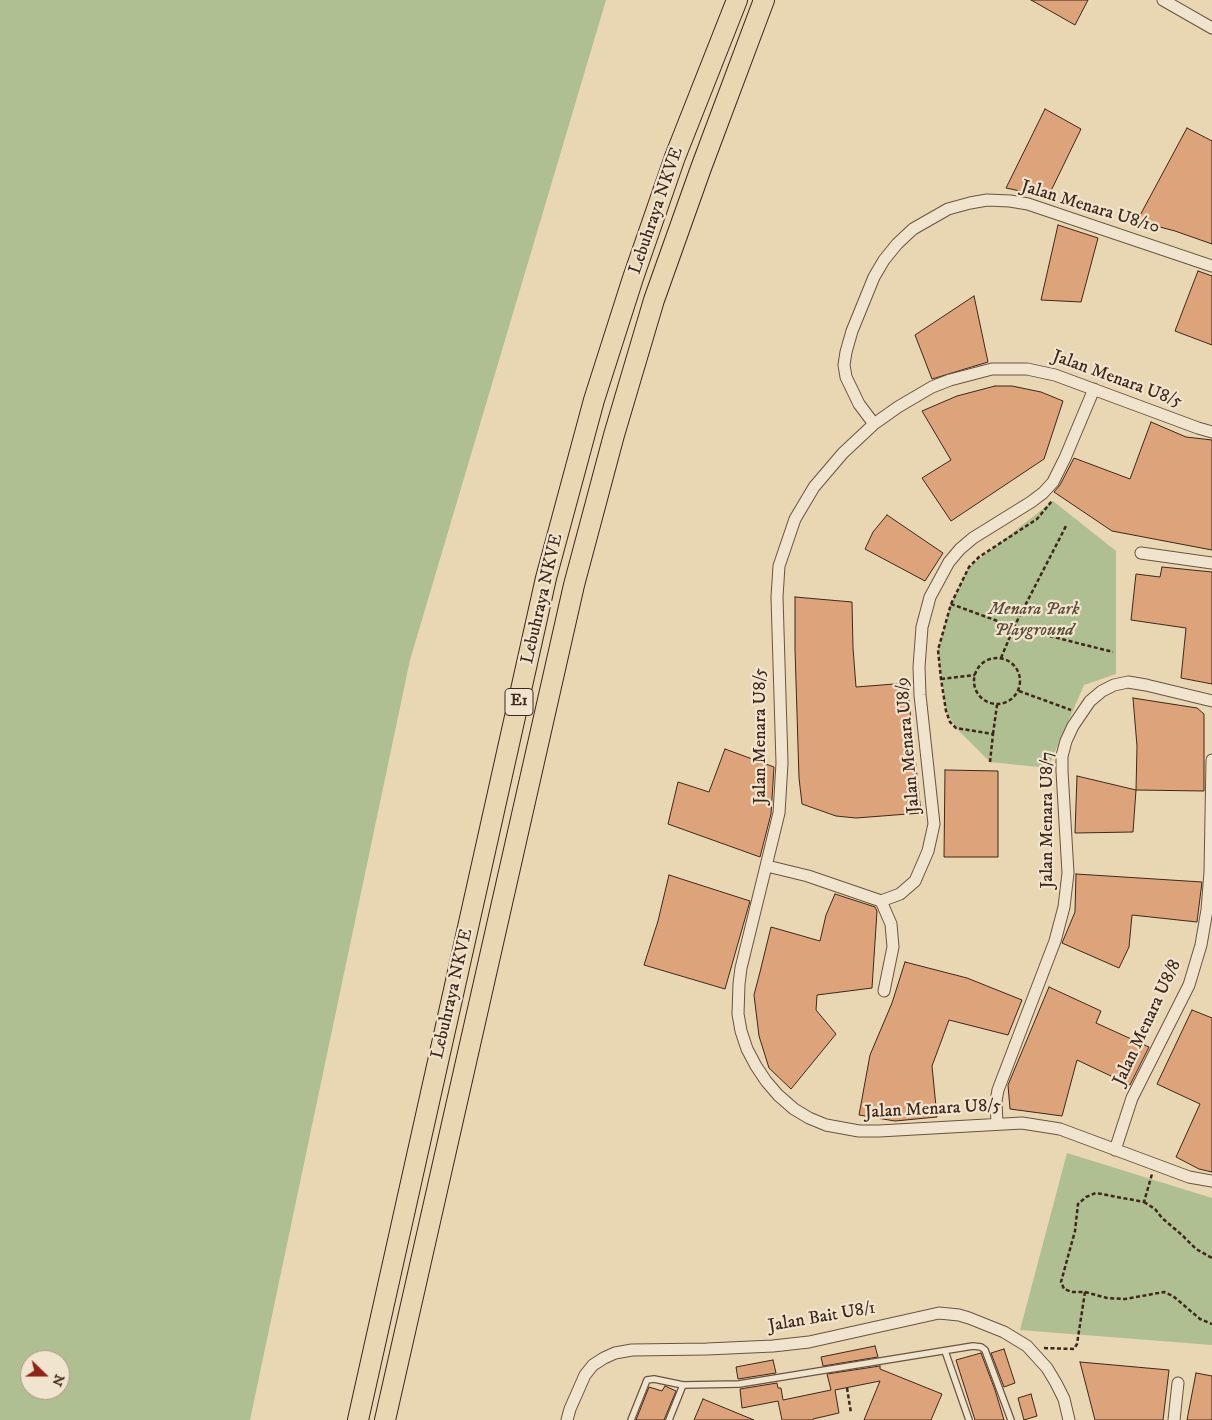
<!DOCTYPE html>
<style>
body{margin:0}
#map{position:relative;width:1212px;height:1420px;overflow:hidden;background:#e9d6b3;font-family:"IM FELL DW Pica",serif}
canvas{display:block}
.north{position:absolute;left:20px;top:1350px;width:50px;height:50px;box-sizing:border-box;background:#f1e4ce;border:1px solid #aa9886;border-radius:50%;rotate:112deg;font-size:14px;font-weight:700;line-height:20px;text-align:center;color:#3f271b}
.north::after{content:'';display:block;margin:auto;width:18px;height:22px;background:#8f2418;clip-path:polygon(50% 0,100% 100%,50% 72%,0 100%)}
</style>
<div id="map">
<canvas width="1212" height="1420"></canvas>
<div class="north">N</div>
</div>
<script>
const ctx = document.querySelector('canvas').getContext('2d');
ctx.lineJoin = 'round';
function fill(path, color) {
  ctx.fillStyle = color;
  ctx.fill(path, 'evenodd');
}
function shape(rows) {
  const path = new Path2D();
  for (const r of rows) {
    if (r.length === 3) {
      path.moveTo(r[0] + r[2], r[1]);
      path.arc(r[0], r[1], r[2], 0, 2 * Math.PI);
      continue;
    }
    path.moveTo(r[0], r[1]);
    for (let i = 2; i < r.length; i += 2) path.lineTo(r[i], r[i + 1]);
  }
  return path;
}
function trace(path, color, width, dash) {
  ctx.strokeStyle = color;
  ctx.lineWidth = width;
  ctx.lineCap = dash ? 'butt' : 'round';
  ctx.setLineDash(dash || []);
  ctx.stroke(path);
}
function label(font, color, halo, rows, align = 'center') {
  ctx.font = font + ' "IM FELL DW Pica",serif';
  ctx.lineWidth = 4.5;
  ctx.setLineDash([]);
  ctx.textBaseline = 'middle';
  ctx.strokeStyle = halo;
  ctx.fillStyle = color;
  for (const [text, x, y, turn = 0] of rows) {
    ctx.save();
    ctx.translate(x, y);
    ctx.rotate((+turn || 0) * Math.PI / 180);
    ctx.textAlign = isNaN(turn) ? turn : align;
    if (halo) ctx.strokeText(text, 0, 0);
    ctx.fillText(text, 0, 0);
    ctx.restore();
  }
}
fill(shape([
 [0,0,606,0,410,660,250,1420,0,1420],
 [30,1360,60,1360,60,1390,30,1390],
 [1053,501,1116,551,1116,674,1084,685,1048,768,990,762,956,728,946,711,938,650,951,604,969,567],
 [1067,1153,1212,1198,1212,1345,1020,1330]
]), '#b0bf91');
const building = shape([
 [1031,0,1088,0,1075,25,1031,0],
 [1045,109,1081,129,1048,197,1006,188,1045,109],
 [1187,128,1212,141,1212,244,1175,231,1137,221,1187,128],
 [1058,225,1098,238,1081,302,1041,300,1058,225],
 [1198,271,1212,276,1212,345,1175,331,1198,271],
 [974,296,988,362,932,379,915,335,974,296],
 [995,386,1012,386,1041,392,1063,401,1044,459,951,521,922,478,951,460,922,411,957,396,995,386],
 [1151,422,1186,437,1212,440,1212,550,1112,531,1054,492,1060,485,1074,458,1130,479,1151,422],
 [887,515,943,553,925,581,865,549,873,532,887,515],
 [1162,567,1212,572,1212,684,1181,678,1186,628,1131,620,1136,574,1160,577,1162,567],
 [795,597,852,602,853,648,856,687,907,683,921,813,856,818,836,816,802,804,799,778,795,649,795,597],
 [1133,698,1197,708,1204,714,1204,791,1136,790,1137,746,1133,698],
 [725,749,774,767,771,814,760,857,668,824,678,782,709,792,725,749],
 [945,770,998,771,998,857,944,857,945,770],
 [1077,776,1136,790,1133,832,1075,833,1077,776],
 [1076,874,1202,882,1197,922,1132,915,1129,947,1119,968,1062,943,1075,912,1076,874],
 [669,875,750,901,725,989,644,965,658,921,669,875],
 [835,894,875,907,877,911,872,988,817,995,816,1010,836,1034,791,1089,769,1068,759,1036,754,995,760,972,771,927,820,941,826,915,835,894],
 [905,962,967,978,1022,1000,1008,1035,949,1020,932,1066,937,1117,895,1121,859,1115,870,1055,892,1003,905,962],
 [1049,987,1101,1011,1096,1023,1149,1047,1130,1085,1077,1060,1062,1116,1010,1109,1008,1085,1049,987],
 [1192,1010,1212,1018,1212,1172,1199,1169,1176,1157,1200,1104,1157,1084,1192,1010],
 [875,1346,878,1357,823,1366,821,1357,875,1346],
 [1004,1349,1015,1383,1004,1387,991,1353,1004,1349],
 [981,1353,995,1390,1004,1420,975,1420,956,1360,981,1353],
 [773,1360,776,1373,738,1379,736,1367,773,1360],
 [1080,1362,1169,1370,1163,1420,1095,1420,1080,1362],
 [880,1366,880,1369,942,1394,931,1420,864,1420,880,1381,835,1390,839,1413,813,1419,813,1420,782,1420,778,1401,742,1408,740,1389,777,1383,778,1388,781,1388,783,1400,831,1390,827,1374,880,1366],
 [1196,1373,1212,1376,1212,1420,1187,1420,1196,1373],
 [665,1386,676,1391,664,1420,636,1420,649,1387,662,1391,665,1386],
 [1031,1394,1037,1416,1024,1420,1018,1398,1031,1394],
 [703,1399,754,1420,694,1420,703,1399]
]);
fill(building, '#dda37b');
trace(building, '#3f271b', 1);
const lane = shape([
 [945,1351,969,1420],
 [631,1420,647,1380,654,1379,683,1385,739,1384,973,1346,981,1347,985,1350,1011,1420],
 [669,1420,683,1385]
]);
const street = shape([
 [1163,0,1212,28],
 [874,424,859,404,846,377,844,365,846,352,852,331,874,277,884,260,897,244,913,229,948,209,970,203,987,200,1010,201,1028,204,1212,266],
 [1212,432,1198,428,1055,375,1027,369,992,369,950,380,932,387,898,407,874,424,843,453,814,487,795,519,779,566,777,597,782,763,779,813,741,968,739,984,738,1014,741,1031,747,1049,756,1066,766,1081,778,1095,794,1109,809,1118,826,1125,859,1131,879,1131,1022,1123,1060,1129,1189,1177,1212,1181],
 [1141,553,1212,563],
 [767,866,808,876,881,901,900,894,915,881,928,851,934,824,920,695,919,667,922,627,930,597,949,562,960,549,973,538,1031,502,1043,493,1053,482,1065,458,1094,389],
 [881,901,891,924,893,947,884,991],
 [997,1124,996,1101,998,1090,1055,941,1064,907,1068,873,1062,771,1062,756,1066,741,1073,726,1090,701,1102,691,1114,685,1128,682,1146,685,1212,701],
 [1115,1150,1132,1098,1189,985,1201,945,1207,910,1210,872,1212,760],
 [567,1420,570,1409,585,1375,593,1365,604,1358,615,1353,632,1350,707,1349,773,1346,809,1342,939,1313,959,1315,969,1318,1004,1332,1027,1346,1047,1368,1056,1383,1064,1399,1069,1420],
 [1174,1420,1178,1383]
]);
const highway = shape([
 [358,1420,546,578,594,400,633,278,675,157,737,0],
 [385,1420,574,585,614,435,654,300,701,168,764,0]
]);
trace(lane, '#6a5341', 8);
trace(street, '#6a5341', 13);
trace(highway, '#3f271b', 22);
trace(shape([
 [951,604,969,567,979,557,1037,519,1052,501],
 [997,681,23],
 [1001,658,1014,627,1066,526],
 [941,679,975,675],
 [1019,691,1071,710],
 [993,734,997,705],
 [990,762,993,734,956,728,950,722,946,711,941,679,938,650,951,604,1014,627,1113,652],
 [1144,1202,1155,1209,1162,1218,1182,1235,1196,1249,1212,1258],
 [1085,1292,1107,1298,1125,1299,1164,1292,1173,1296,1200,1319,1212,1324],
 [1044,1348,1074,1349,1077,1344,1085,1292,1072,1292,1064,1289,1061,1282,1075,1231,1078,1204,1086,1197,1096,1193,1144,1202,1152,1174],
 [847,1388,851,1413]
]), '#3f271b', 2.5, [4, 2.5]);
trace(lane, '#f1e4ce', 5.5);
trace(street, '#f1e4ce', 11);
trace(highway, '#e9d6b3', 20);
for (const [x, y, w] of [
 [519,702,28]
]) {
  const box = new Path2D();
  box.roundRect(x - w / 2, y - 13.5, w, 27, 4);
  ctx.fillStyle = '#f1e4ce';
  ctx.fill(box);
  trace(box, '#3f271b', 1);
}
label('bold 16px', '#3f271b', null, [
 ["E1",519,702]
]);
label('18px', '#3f271b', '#f1e4ce', [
 ["Jalan Menara U8/10",1090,208,17],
 ["Lebuhraya NKVE",657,211,-71],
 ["Jalan Menara U8/5",1117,380,20],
 ["Lebuhraya NKVE",543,599,-77],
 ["Jalan Menara U8/5",761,736,-90],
 ["Jalan Menara U8/9",909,745,-95],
 ["Jalan Menara U8/7",1048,820,-90],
 ["Lebuhraya NKVE",453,994,-77],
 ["Jalan Menara U8/8",1148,1023,-65],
 ["Jalan Menara U8/5",933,1110,-3],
 ["Jalan Bait U8/1",822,1318,-10]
]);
label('italic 18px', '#5b4d38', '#f1e4ce', [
 ["Menara Park",1034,610],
 ["Playground",1034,631]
]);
</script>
